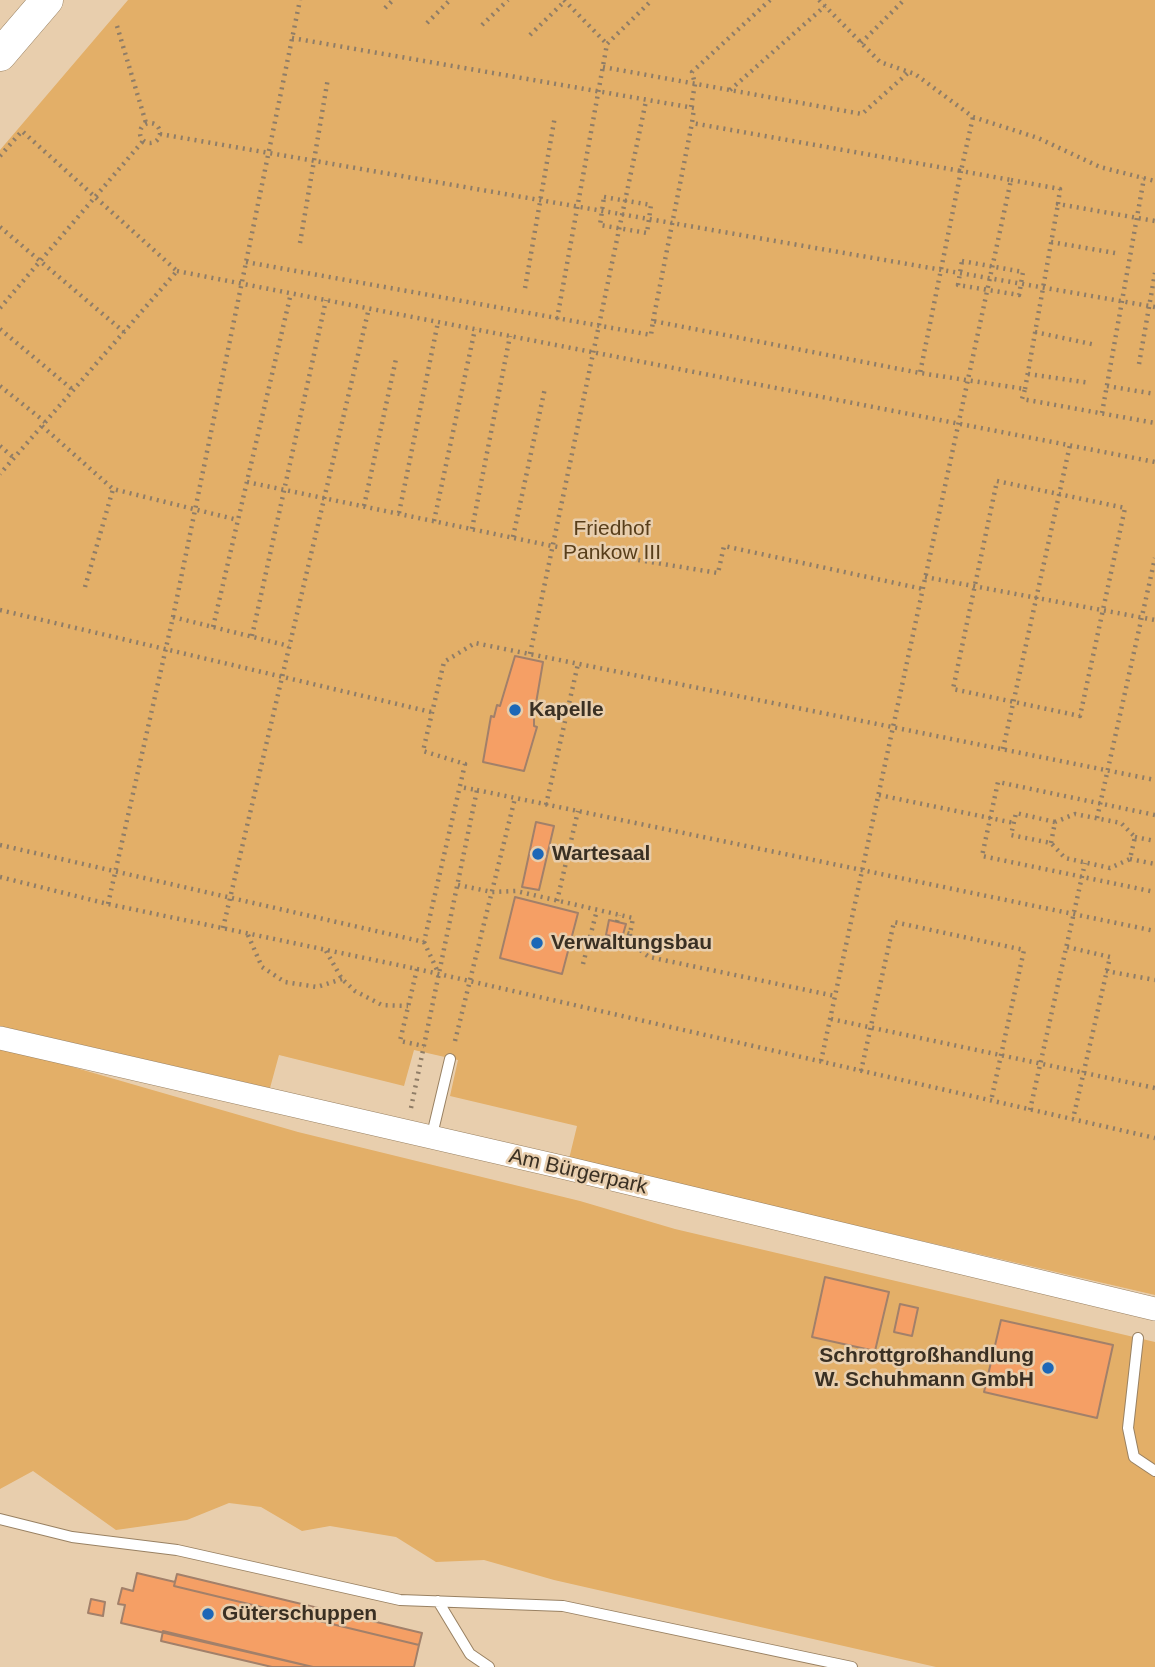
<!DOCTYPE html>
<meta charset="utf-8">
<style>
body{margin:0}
canvas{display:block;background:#e8cead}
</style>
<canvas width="1155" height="1667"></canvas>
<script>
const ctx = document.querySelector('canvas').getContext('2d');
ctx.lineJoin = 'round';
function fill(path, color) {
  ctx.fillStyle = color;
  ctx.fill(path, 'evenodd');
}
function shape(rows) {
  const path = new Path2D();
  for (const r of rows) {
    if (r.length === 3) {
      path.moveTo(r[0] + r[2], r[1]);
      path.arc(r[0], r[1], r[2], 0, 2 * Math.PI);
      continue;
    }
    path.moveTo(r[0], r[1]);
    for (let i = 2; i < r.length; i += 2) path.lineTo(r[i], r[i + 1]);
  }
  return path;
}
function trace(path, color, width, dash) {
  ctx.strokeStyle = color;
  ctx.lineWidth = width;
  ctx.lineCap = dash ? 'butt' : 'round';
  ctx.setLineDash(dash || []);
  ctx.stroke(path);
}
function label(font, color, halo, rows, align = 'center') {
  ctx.font = font + ' Helvetica,sans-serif';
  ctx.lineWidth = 5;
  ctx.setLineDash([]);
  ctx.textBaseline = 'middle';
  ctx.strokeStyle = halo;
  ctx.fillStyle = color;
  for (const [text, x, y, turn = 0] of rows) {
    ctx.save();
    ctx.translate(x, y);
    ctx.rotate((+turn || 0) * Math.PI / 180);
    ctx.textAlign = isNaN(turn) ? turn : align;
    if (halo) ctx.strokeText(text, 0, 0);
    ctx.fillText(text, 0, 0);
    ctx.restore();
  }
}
fill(shape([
 [128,0,1155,0,1155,1295,569,1159,577,1126,450,1096,458,1060,414,1050,404,1086,279,1055,270,1088,0,1026,0,150],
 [0,1046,298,1132,580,1201,675,1229,1155,1342,1155,1667,936,1667,554,1580,484,1560,436,1562,396,1537,330,1526,302,1531,261,1507,229,1503,187,1520,116,1530,33,1471,0,1489]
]), '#e3af68');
const building = shape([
 [515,656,543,662,534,715,534,726,537,727,524,771,483,762,491,716,494,717,497,705,500,706,515,656],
 [536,822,554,826,539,890,522,887,536,822],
 [515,897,578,913,562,974,500,958,515,897],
 [609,920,626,924,622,938,606,935,609,920],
 [825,1277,889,1292,875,1351,812,1337,825,1277],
 [900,1304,918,1308,912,1336,894,1332,900,1304],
 [1001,1320,1113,1345,1097,1418,984,1392,1001,1320],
 [137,1573,175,1582,174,1586,419,1645,414,1667,313,1667,121,1623,125,1605,118,1604,122,1588,133,1591,137,1573],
 [177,1574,422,1633,419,1645,174,1586,177,1574],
 [91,1599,105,1602,103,1616,88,1613,91,1599],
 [163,1631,313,1667,272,1667,161,1641,163,1631]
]);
fill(building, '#f59f65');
trace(building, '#a2806a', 2);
const service = shape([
 [431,1139,450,1059],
 [1138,1338,1128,1428,1134,1457,1155,1471],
 [0,1519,72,1537,177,1550,400,1600,563,1606,852,1667],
 [438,1601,470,1654,489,1667]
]);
const minor = shape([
 [0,1038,566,1168,1155,1309]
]);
const secondary = shape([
 [0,55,47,0]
]);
trace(service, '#998162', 12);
trace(minor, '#998162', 24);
trace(secondary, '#998162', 33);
trace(shape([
 [564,0,607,44],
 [819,0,880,62,915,74,973,117,1038,138,1100,167,1155,181],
 [385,8,393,0],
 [427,23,450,0],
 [482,25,508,0],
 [117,26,146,123],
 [530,35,565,1],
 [292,38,694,108,692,123,961,171,973,117],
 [861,43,904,0],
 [603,67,862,114,909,72],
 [730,90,825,6],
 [691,107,695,84,692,72,770,0],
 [150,133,10],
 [160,134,1155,307],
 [0,156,22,131,177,271,0,474],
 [1011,180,1060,189,1058,204,1155,221],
 [604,197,651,205,647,233,600,225,604,197],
 [0,227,124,332],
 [1051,242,1115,253],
 [300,243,328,78],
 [962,261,1023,272,1019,295,958,285,962,261],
 [246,262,651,335,653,321,920,373,1025,389,1022,399,1155,423],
 [177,271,1155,462],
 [525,288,555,116],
 [0,308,143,141],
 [557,319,607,44,652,0],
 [653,321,692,123],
 [0,329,73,390],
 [1035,332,1096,345],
 [1139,364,1155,273],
 [1028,374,1090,383],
 [0,386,45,422],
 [1107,386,1155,394],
 [1025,389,1058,204],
 [1102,413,1144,178],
 [42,426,113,489,238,520],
 [0,446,14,458],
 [997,481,1125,508,1080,716,953,689,997,481],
 [247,482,552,546,718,573,724,546,923,589],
 [364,506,396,359],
 [399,513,438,322],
 [434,521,475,329],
 [472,529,510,336],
 [513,537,545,388],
 [925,577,1155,620],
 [85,587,113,489],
 [0,610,431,712],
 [173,617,289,646],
 [213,627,291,293],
 [252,636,326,300],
 [530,654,646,101],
 [1003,749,1070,445],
 [477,790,1155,931],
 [879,795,1014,823],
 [546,805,578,664],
 [1155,815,998,782,982,856,1155,892],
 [1097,818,1155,558],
 [1135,837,1155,841],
 [1051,843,1055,822,1075,814,1121,823,1135,837,1130,859,1110,868,1065,858,1051,843,1011,835,1016,813,1055,822],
 [0,845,424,942,465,764,423,751,444,662,475,643,1155,780],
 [1130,859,1155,864],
 [0,877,108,904,417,969,1155,1138],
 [458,885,492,892,516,891,633,918,630,934,624,932],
 [557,901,578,811],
 [108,904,173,617,300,0],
 [617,922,619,915],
 [223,928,369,308],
 [630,934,631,943,649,957,835,996],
 [248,935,262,967,285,982,317,987,342,979],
 [424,942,438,972],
 [1067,947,1110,957,1073,1119],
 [326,951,342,979,355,991,382,1005,408,1006],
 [583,964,597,910],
 [417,969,400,1041,424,1046],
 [1106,971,1155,980],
 [831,1019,1155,1088],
 [455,1041,515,798],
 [821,1061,1011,180,961,171,920,373],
 [861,1071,894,922,1024,950,991,1101],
 [411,1108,477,790,460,787],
 [1030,1110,1085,863]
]), '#8f7d67', 4.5, [2, 5]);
trace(service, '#fff', 10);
trace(minor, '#fff', 23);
trace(secondary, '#fff', 32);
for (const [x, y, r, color] of [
 [515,710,7,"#1c67b7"],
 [538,854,7,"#1c67b7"],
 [537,943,7,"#1c67b7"],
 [1048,1368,7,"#1c67b7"],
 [208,1614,7,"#1c67b7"]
]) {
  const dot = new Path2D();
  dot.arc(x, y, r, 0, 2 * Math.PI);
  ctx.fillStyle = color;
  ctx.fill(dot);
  trace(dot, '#e8cead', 2.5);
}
label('21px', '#583e1a', '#e8cead', [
 ["Friedhof",612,529],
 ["Pankow III",612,553]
]);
label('bold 21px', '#3a3023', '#e8cead', [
 ["Kapelle",529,710],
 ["Wartesaal",552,854],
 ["Verwaltungsbau",551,943],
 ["Schrottgroßhandlung",1034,1356,"right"],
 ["W. Schuhmann GmbH",1034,1380,"right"],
 ["Güterschuppen",222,1614]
], 'left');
label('21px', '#3a3023', '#e8cead', [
 ["Am Bürgerpark",578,1172,13]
]);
</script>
